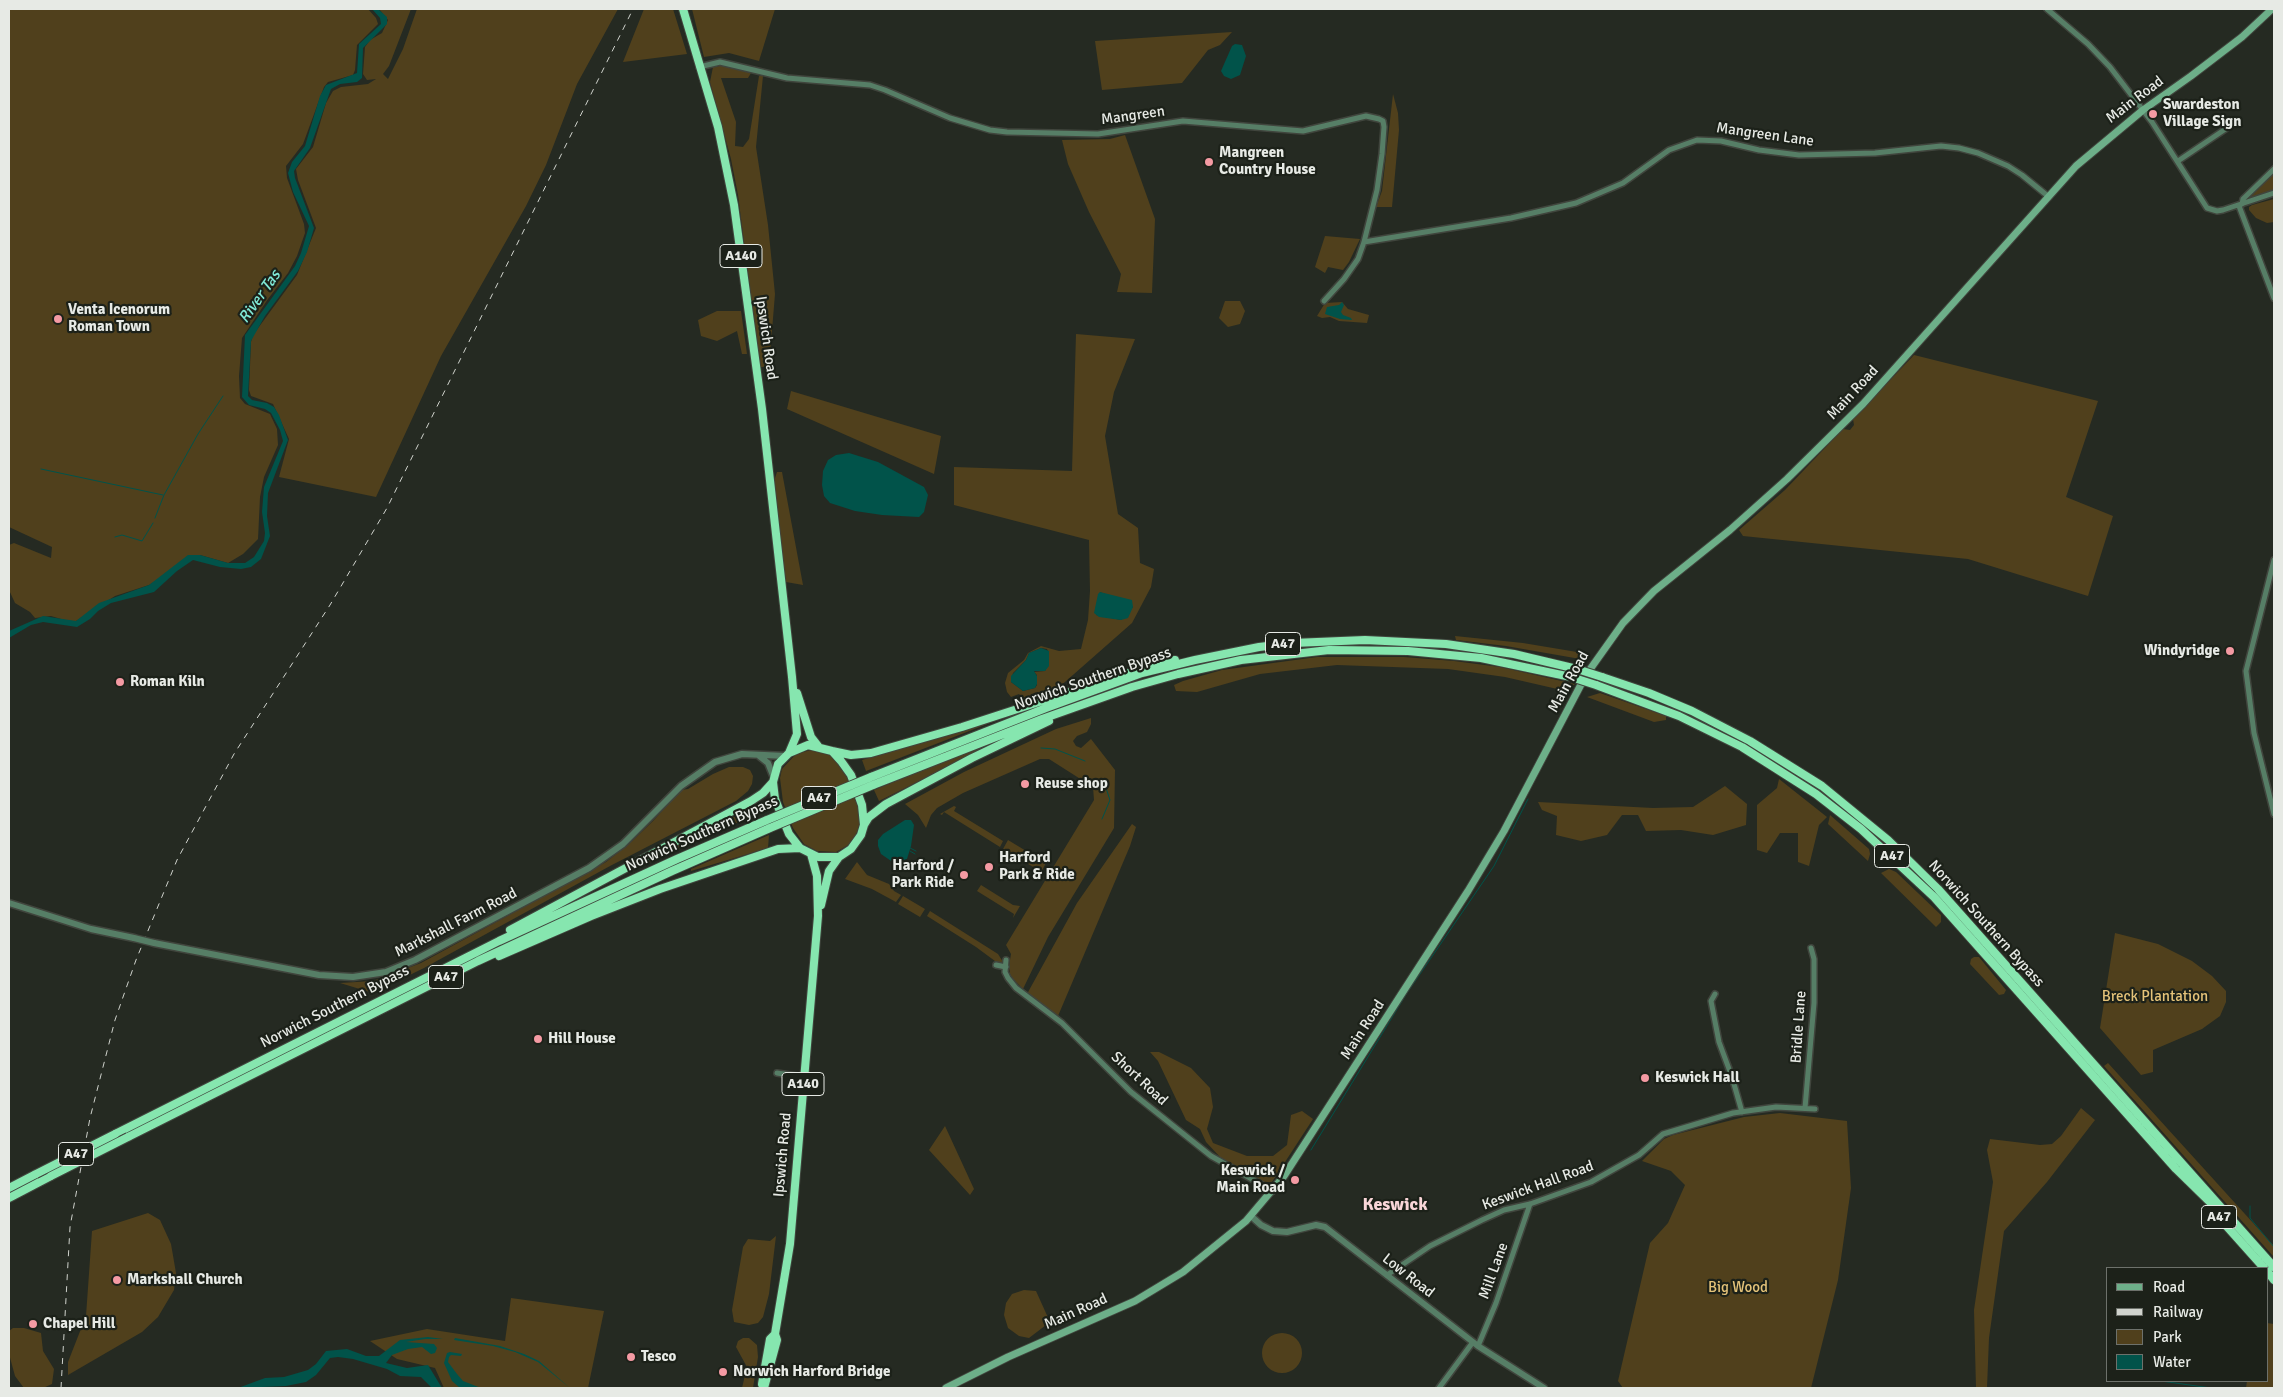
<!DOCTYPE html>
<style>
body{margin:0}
#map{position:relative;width:2283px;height:1397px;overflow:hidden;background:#252a22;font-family:Signika,sans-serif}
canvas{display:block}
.frame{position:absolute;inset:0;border:10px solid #e7eae5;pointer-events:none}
.legend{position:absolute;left:2106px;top:1267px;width:162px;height:115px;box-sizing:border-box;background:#1c2119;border:1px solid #6d716b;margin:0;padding:6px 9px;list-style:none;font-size:15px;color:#e7eae5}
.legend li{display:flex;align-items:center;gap:10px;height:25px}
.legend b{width:25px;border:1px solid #6d716b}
</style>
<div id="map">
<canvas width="2283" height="1397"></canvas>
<div class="frame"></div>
<ul class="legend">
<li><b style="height:6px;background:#6daf89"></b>Road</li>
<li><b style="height:6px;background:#d0d3cd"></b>Railway</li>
<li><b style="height:14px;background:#50401c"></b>Park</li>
<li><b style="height:14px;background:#01534a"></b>Water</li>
</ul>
</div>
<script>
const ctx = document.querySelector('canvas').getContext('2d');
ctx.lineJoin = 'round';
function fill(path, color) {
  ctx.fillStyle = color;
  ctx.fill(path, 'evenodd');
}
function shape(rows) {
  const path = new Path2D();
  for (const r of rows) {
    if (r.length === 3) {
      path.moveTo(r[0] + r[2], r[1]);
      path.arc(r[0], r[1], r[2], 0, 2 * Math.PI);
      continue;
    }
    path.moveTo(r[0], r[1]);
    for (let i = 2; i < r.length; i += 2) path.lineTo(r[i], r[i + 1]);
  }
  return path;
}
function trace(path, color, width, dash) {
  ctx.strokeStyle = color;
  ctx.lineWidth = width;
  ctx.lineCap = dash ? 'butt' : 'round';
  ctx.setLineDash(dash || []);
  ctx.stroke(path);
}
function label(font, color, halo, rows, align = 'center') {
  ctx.font = font + ' Signika,sans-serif';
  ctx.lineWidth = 4.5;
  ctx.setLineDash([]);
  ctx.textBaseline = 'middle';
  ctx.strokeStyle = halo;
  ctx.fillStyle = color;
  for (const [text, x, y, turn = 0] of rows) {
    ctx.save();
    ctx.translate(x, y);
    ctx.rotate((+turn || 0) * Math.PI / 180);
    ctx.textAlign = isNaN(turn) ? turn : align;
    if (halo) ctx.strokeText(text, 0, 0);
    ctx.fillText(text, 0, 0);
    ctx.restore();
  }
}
fill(shape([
 [9,9,368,9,376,18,378,24,357,45,355,70,353,75,328,82,324,87,303,144,286,166,287,178,304,224,305,233,297,256,288,273,268,299,242,338,239,376,240,398,245,404,270,414,277,429,278,445,264,477,260,497,258,539,243,554,228,563,200,555,149,585,115,596,76,621,71,622,51,616,35,618,30,612,15,603,9,590,9,545,14,543,51,558,52,547,9,527],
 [379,9,411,9,389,66,383,74,388,79,403,49,417,9,618,9,577,84,546,165,526,206,441,356,376,497,279,477,289,439,273,404,251,396,249,390,251,342,253,335,297,275,316,228,298,180,296,169,313,147,326,103,333,91,341,87,368,84,376,79,367,80,363,74,365,47,370,40,382,33,388,20],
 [644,9,673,9,687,54,623,62],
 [692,9,775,9,759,61,729,53,704,57],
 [1232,32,1220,45,1208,50,1182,83,1102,90,1095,41],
 [725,65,751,73,748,78,721,78,736,122,735,146,743,147,749,139,759,76,763,76,756,147,768,225,775,294,769,367,760,367,738,195,731,159,710,82,713,67],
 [1393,94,1398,113,1399,130,1392,207,1376,207,1382,191],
 [1125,135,1155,219,1152,293,1117,292,1121,274,1089,212,1068,164,1062,140,1110,139],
 [2274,172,2274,191,2246,201,2245,199],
 [2274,199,2274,222,2267,223,2256,218,2249,210,2249,207,2252,205],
 [1325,236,1360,239,1349,262,1343,270,1328,267,1325,273,1315,267],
 [1225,301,1240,301,1245,311,1240,324,1228,327,1219,318],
 [1342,302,1348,309,1369,315,1367,323,1339,321,1330,317,1322,318,1317,316,1325,303],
 [717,311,741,311,747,354,742,354,737,331,717,341,701,336,698,320],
 [1076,334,1135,339,1114,392,1105,436,1118,514,1138,528,1140,563,1154,569,1151,587,1132,623,1057,689,1025,700,1019,694,1011,697,1007,692,1005,683,1008,673,1024,660,1028,653,1041,646,1059,651,1081,649,1088,620,1090,591,1089,540,954,505,954,467,1072,471],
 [1100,592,1133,607,1121,620,1096,615],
 [1041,648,1047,649,1049,653,1049,663,1045,671,1034,672,1037,675,1037,685,1035,688,1023,691,1011,682,1013,673,1026,660,1029,653],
 [1914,355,2098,401,2066,497,2113,516,2088,596,1968,559,1743,536,1739,530,1785,490,1843,429,1850,430,1854,425,1853,419],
 [791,391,941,436,934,474,787,409],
 [777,472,782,472,803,585,786,582,773,484],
 [1455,636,1523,643,1589,654,1586,660,1506,646,1456,640],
 [1317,657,1404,657,1454,661,1500,667,1575,684,1566,691,1505,677,1448,669,1337,665,1260,674,1197,692,1176,691,1174,685,1183,681,1222,670],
 [1600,693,1666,716,1666,720,1654,722,1587,697],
 [1034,706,866,771,862,760,976,725],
 [1091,718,1091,724,1087,732,1077,736,1073,741,1076,746,1081,748,1091,739,1115,770,1114,828,1048,937,1023,989,1013,979,1010,974,1009,966,1011,954,1006,945,1094,800,1093,787,1049,759,1040,759,963,793,937,808,931,815,926,828,918,815,905,804,964,772,1056,729],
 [1011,733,1012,735,879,801,874,790],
 [811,750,827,753,834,758,847,775,859,810,860,823,855,838,850,844,836,852,817,851,804,844,793,828,783,802,780,778,782,769,796,754],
 [729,767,743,767,750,770,753,776,752,784,748,791,736,801,610,866,424,968,373,993,340,983,373,981,421,963,606,862,629,844,653,821,681,790,688,789,713,774],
 [1779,779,1827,817,1819,825,1809,866,1798,862,1798,833,1780,833,1767,853,1757,850,1757,805,1777,788],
 [1725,786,1747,804,1746,825,1713,835,1681,830,1646,831,1638,815,1622,815,1607,835,1581,841,1556,835,1557,816,1542,810,1538,802,1653,808,1693,807],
 [756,806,759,813,645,864,644,862],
 [954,806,956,807,954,811,1003,841,1000,847,944,812,942,815,940,814],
 [1830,815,1869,849,1870,854,1868,861,1828,824],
 [1132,824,1136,827,1130,846,1058,1016,1027,994,1077,903],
 [769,835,768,848,691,871,691,869],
 [1008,840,1046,863,1039,876,1040,871,1003,849],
 [857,862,867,875,889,884,894,891,901,895,896,902,872,889,845,879],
 [1889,869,1896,872,1941,915,1941,922,1936,927,1881,873],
 [981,885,1013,905,1020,906,1013,918,1014,914,977,891],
 [903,896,925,909,920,917,898,904],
 [930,911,998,954,1003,962,999,964,976,947,927,916],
 [2115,933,2158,944,2192,961,2212,976,2226,991,2226,1002,2220,1016,2202,1029,2153,1050,2153,1072,2141,1075,2100,1028],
 [1974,957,1979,957,2006,990,2004,994,1999,995,1970,964,1971,959],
 [1150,1052,1159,1052,1191,1068,1210,1088,1213,1107,1207,1129,1213,1143,1247,1156,1273,1156,1287,1145,1291,1115,1302,1111,1313,1119,1272,1182,1262,1182,1220,1157,1206,1142,1200,1129,1186,1120,1158,1061],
 [2108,1063,2274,1246,2273,1256,2104,1066],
 [2081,1108,2095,1120,2047,1182,2004,1231,1989,1338,1987,1388,1976,1388,1974,1310,1993,1182,1987,1150,1990,1139,2040,1145,2052,1144,2061,1136],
 [1780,1113,1847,1121,1851,1188,1838,1280,1811,1388,1623,1388,1618,1381,1650,1243,1668,1223,1685,1185,1671,1171,1642,1161,1664,1139,1673,1135,1744,1117],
 [945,1126,974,1189,970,1195,929,1150],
 [148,1213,160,1220,171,1244,176,1273,174,1290,158,1317,142,1332,68,1375,68,1362,86,1316,92,1231],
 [776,1236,769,1294,763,1317,758,1323,749,1325,734,1322,732,1310,743,1247,748,1239,770,1241],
 [1024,1290,1036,1291,1050,1322,1029,1338,1019,1336,1008,1328,1004,1315,1006,1303,1012,1294],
 [511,1298,604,1311,588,1388,444,1388,435,1368,397,1359,370,1341,427,1329,505,1341],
 [2267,1323,2274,1324,2274,1388,2246,1388,2247,1381,2267,1381],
 [13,1328,24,1328,41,1333,43,1351,54,1369,52,1384,43,1388,24,1388,15,1376,9,1354,9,1331],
 [1282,1353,20],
 [743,1338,749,1338,757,1345,758,1357,753,1388,742,1388,747,1367,736,1347,738,1341]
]), '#50401c');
fill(shape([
 [372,9,378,9,387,17,387,24,363,48,362,78,357,82,340,84,331,89,310,148,294,171,295,178,314,228,307,252,298,271,265,316,251,341,248,396,252,400,267,403,274,407,279,415,288,440,268,493,267,516,270,536,261,559,251,567,241,569,220,567,193,560,177,571,154,592,111,603,98,611,90,619,77,627,43,622,31,625,9,638,9,631,43,616,76,621,99,603,149,585,188,555,200,555,228,563,245,563,254,557,264,541,265,533,262,512,264,487,283,441,280,430,271,413,265,409,249,405,242,397,245,335,295,266,301,253,309,226,293,192,288,173,292,162,305,146,320,96,326,85,357,73,359,44,381,24,380,18],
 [1235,44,1242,45,1246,56,1240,75,1231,79,1224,76,1221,71,1232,46],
 [1342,302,1344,305,1341,312,1343,315,1351,318,1352,320,1340,319,1325,314,1327,307,1339,305],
 [849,453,878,462,924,487,928,495,924,512,919,517,882,515,855,511,830,503,824,496,822,485,823,471,828,460,836,455],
 [1100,592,1132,600,1133,607,1128,618,1121,620,1099,617,1094,613,1098,594],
 [1041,648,1049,651,1049,666,1045,671,1034,671,1037,676,1037,684,1035,688,1023,691,1011,682,1011,676,1026,660,1029,653],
 [905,820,911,820,914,825,911,846,907,859,894,863,881,854,878,846,878,840,883,834],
 [428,1337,443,1339,425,1339,406,1342,434,1344,437,1348,435,1353,431,1354,422,1347,408,1349,392,1355,386,1363,407,1368,428,1365,442,1388,432,1388,421,1377,400,1376,387,1369,353,1359,338,1357,330,1358,316,1375,306,1382,286,1386,238,1388,265,1378,284,1377,308,1370,316,1364,326,1351,347,1349,366,1356,379,1356,400,1340],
 [455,1338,500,1346,524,1354,539,1361,570,1388,538,1362,515,1352,493,1346,454,1340],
 [450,1352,462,1354,461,1356,451,1355,449,1357,448,1362,457,1374,463,1381,481,1388,460,1388,452,1381,444,1363,447,1353]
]), '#01534a');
trace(shape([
 [41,469,163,495],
 [155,518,164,495,198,434,223,396],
 [115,537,122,535,142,541,153,523],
 [1041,748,1055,749,1085,761],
 [1102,819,1110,800,1103,779],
 [910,848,916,851],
 [910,851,915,854],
 [1311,1150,1407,993,1494,866,1528,799],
 [2250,1206,2250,1218,2274,1247],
 [2161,1381,2211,1388]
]), '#01534a', 1);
const minor = shape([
 [2047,9,2088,44,2110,67,2152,122,2207,208,2217,211,2223,210,2274,193],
 [699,67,720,62,787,78,870,85,885,90,950,118,990,130,1007,132,1098,134,1183,121,1303,131,1366,116,1379,119,1383,121,1384,127,1382,154,1377,190,1364,242,1358,259,1344,279,1324,301],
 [2178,161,2227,128,2223,125],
 [2242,204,2243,199,2274,169],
 [2239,206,2274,298],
 [1364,242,1511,218,1576,203,1623,183,1669,150,1697,140,1721,141,1759,150,1799,155,1875,153,1941,146,1959,148,1978,153,2008,166,2022,175,2049,197],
 [2274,560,2246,671,2254,733,2274,814],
 [1006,960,1005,972,1008,978,1016,988,1062,1023,1131,1092,1211,1156,1273,1191],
 [996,965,1006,967],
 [1715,994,1711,1001,1719,1042,1732,1077,1742,1112],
 [777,1073,803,1077],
 [1719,1080,1731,1076],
 [1805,1108,1814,1003,1814,959,1811,948],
 [1387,1275,1430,1246,1482,1220,1504,1210,1530,1204,1591,1182,1639,1155,1663,1134,1733,1113,1776,1107,1815,1109],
 [1478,1346,1496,1303,1530,1204],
 [1439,1388,1473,1342]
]);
const tertiary = shape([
 [758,755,768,763,774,778],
 [9,903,91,929,134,938],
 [154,943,319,975,353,977,386,972,415,960,589,868,623,844,681,786,715,762,742,754,786,756],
 [1251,1216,1261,1225,1273,1231,1287,1232,1316,1225,1325,1227,1478,1346,1544,1388]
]);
const secondary = shape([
 [946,1388,1008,1357,1135,1301,1183,1272,1246,1221,1284,1176,1468,891,1504,831,1586,675,1623,623,1654,591,1730,530,1787,479,1863,404,2076,166,2143,110,2191,76,2242,37,2272,9]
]);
const trunk = shape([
 [683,9,718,127,734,205,762,409,792,677,797,734,789,753],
 [1602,677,1649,693,1692,711,1750,741,1822,786,1888,840,1938,889,2274,1267],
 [1596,685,1679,716,1742,747,1816,794,1861,829,1934,897,2176,1169,2221,1213],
 [797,693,811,737,818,746],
 [808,745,832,751,841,761,851,775,862,805,864,825,861,835,851,849,839,857,818,857,800,848,789,834,775,799,773,782,778,764,789,753,808,745],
 [832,751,851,755,871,753,962,727,1156,664,1175,660],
 [871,777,1046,708,1142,673,1195,660,1259,647,1293,643,1365,640,1446,644,1514,654,1577,669],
 [873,785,1042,719,1132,687,1178,674,1241,660,1329,650,1408,651,1481,658,1571,677],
 [864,825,869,817,886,804,972,758,1049,721],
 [821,905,829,871,839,857],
 [510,930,751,801,763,793,773,782],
 [499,956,591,916,660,889,778,849,800,848],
 [115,1134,499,941,677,859,767,820],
 [128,1137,478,961,672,871,770,828],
 [9,1188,36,1174],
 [9,1198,51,1176],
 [2214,1212,2264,1268],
 [2267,1271,2274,1280],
 [762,1384,770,1339,775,1334],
 [764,1388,777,1340,775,1334,790,1244,818,916,817,876,811,854]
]);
trace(minor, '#40453d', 8);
trace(tertiary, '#40453d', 9);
trace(secondary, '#40453d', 9);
trace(trunk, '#40453d', 10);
trace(minor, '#567e66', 5);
trace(tertiary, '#567e66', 6);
trace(secondary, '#6daf89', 7);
trace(trunk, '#86e6af', 8);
trace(shape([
 [61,1388,70,1227,90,1118,115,1020,136,960,177,860,234,754,330,605,387,508,633,9]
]), '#d0d3cd', 1, [6, 6]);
const tertiaryBridge = shape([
 [134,938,154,943]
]);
const trunkBridge = shape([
 [1577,669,1602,677],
 [1571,677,1596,685],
 [767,820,871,777],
 [770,828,873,785],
 [36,1174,115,1134],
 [51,1176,128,1137]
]);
trace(tertiaryBridge, '#40453d', 9, []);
trace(trunkBridge, '#40453d', 10, []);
trace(tertiaryBridge, '#567e66', 6);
trace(trunkBridge, '#86e6af', 8);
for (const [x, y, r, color] of [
 [2153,114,5,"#f49aa3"],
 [1209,162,5,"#f49aa3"],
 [58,319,5,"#f49aa3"],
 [2230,651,5,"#f49aa3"],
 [120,682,5,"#f49aa3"],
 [1025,784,5,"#f49aa3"],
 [989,867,5,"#f49aa3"],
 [964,875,5,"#f49aa3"],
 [538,1039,5,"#f49aa3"],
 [1645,1078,5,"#f49aa3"],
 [1295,1180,5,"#f49aa3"],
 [117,1280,5,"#f49aa3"],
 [33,1324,5,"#f49aa3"],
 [631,1357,5,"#f49aa3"],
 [723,1372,5,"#f49aa3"]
]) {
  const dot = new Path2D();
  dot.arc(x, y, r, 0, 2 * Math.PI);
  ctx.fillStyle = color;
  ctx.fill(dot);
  trace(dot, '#1c2119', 2);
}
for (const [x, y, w] of [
 [741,256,42],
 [1283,644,35],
 [819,798,35],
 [1892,856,35],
 [446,977,35],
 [803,1084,42],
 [76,1154,35],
 [2219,1217,35]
]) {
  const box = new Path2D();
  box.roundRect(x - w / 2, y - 11.5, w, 23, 4);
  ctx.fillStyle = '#1c2119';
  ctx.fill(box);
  trace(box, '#e7eae5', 1);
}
label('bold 14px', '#e7eae5', null, [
 ["A140",741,256],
 ["A47",1283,644],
 ["A47",819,798],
 ["A47",1892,856],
 ["A47",446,977],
 ["A140",803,1084],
 ["A47",76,1154],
 ["A47",2219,1217]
]);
label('15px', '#e7eae5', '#1c2119', [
 ["Main Road",2135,100,-37],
 ["Mangreen",1133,116,-8],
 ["Mangreen Lane",1765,135,8],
 ["Ipswich Road",766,338,82],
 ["Main Road",1853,393,-47],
 ["Norwich Southern Bypass",1093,679,-19],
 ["Main Road",1569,682,-61],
 ["Norwich Southern Bypass",702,834,-24],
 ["Markshall Farm Road",456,923,-27],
 ["Norwich Southern Bypass",1986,924,48],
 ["Norwich Southern Bypass",335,1007,-27],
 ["Bridle Lane",1799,1027,-86],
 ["Main Road",1363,1030,-57],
 ["Short Road",1139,1079,43],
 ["Ipswich Road",783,1155,-85],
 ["Keswick Hall Road",1538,1186,-20],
 ["Mill Lane",1494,1271,-70],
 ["Low Road",1408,1276,38],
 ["Main Road",1076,1312,-24]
]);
label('bold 15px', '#e7eae5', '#1c2119', [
 ["Swardeston",2163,105],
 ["Village Sign",2163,122],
 ["Mangreen",1219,153],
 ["Country House",1219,170],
 ["Venta Icenorum",68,310],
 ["Roman Town",68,327],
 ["Windyridge",2220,651,"right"],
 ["Roman Kiln",130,682],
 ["Reuse shop",1035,784],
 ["Harford",999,858],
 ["Park & Ride",999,875],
 ["Harford /",954,866,"right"],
 ["Park Ride",954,883,"right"],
 ["Hill House",548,1039],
 ["Keswick Hall",1655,1078],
 ["Keswick /",1285,1171,"right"],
 ["Main Road",1285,1188,"right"],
 ["Markshall Church",127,1280],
 ["Chapel Hill",43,1324],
 ["Tesco",641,1357],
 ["Norwich Harford Bridge",733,1372]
], 'left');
label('15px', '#e5c379', '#1c2119', [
 ["Breck Plantation",2155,997],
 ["Big Wood",1738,1288]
]);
label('italic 16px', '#80e9d7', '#1c2119', [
 ["River Tas",260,297,-55]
]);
label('bold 18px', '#f9d6d8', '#1c2119', [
 ["Keswick",1395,1205]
]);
</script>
